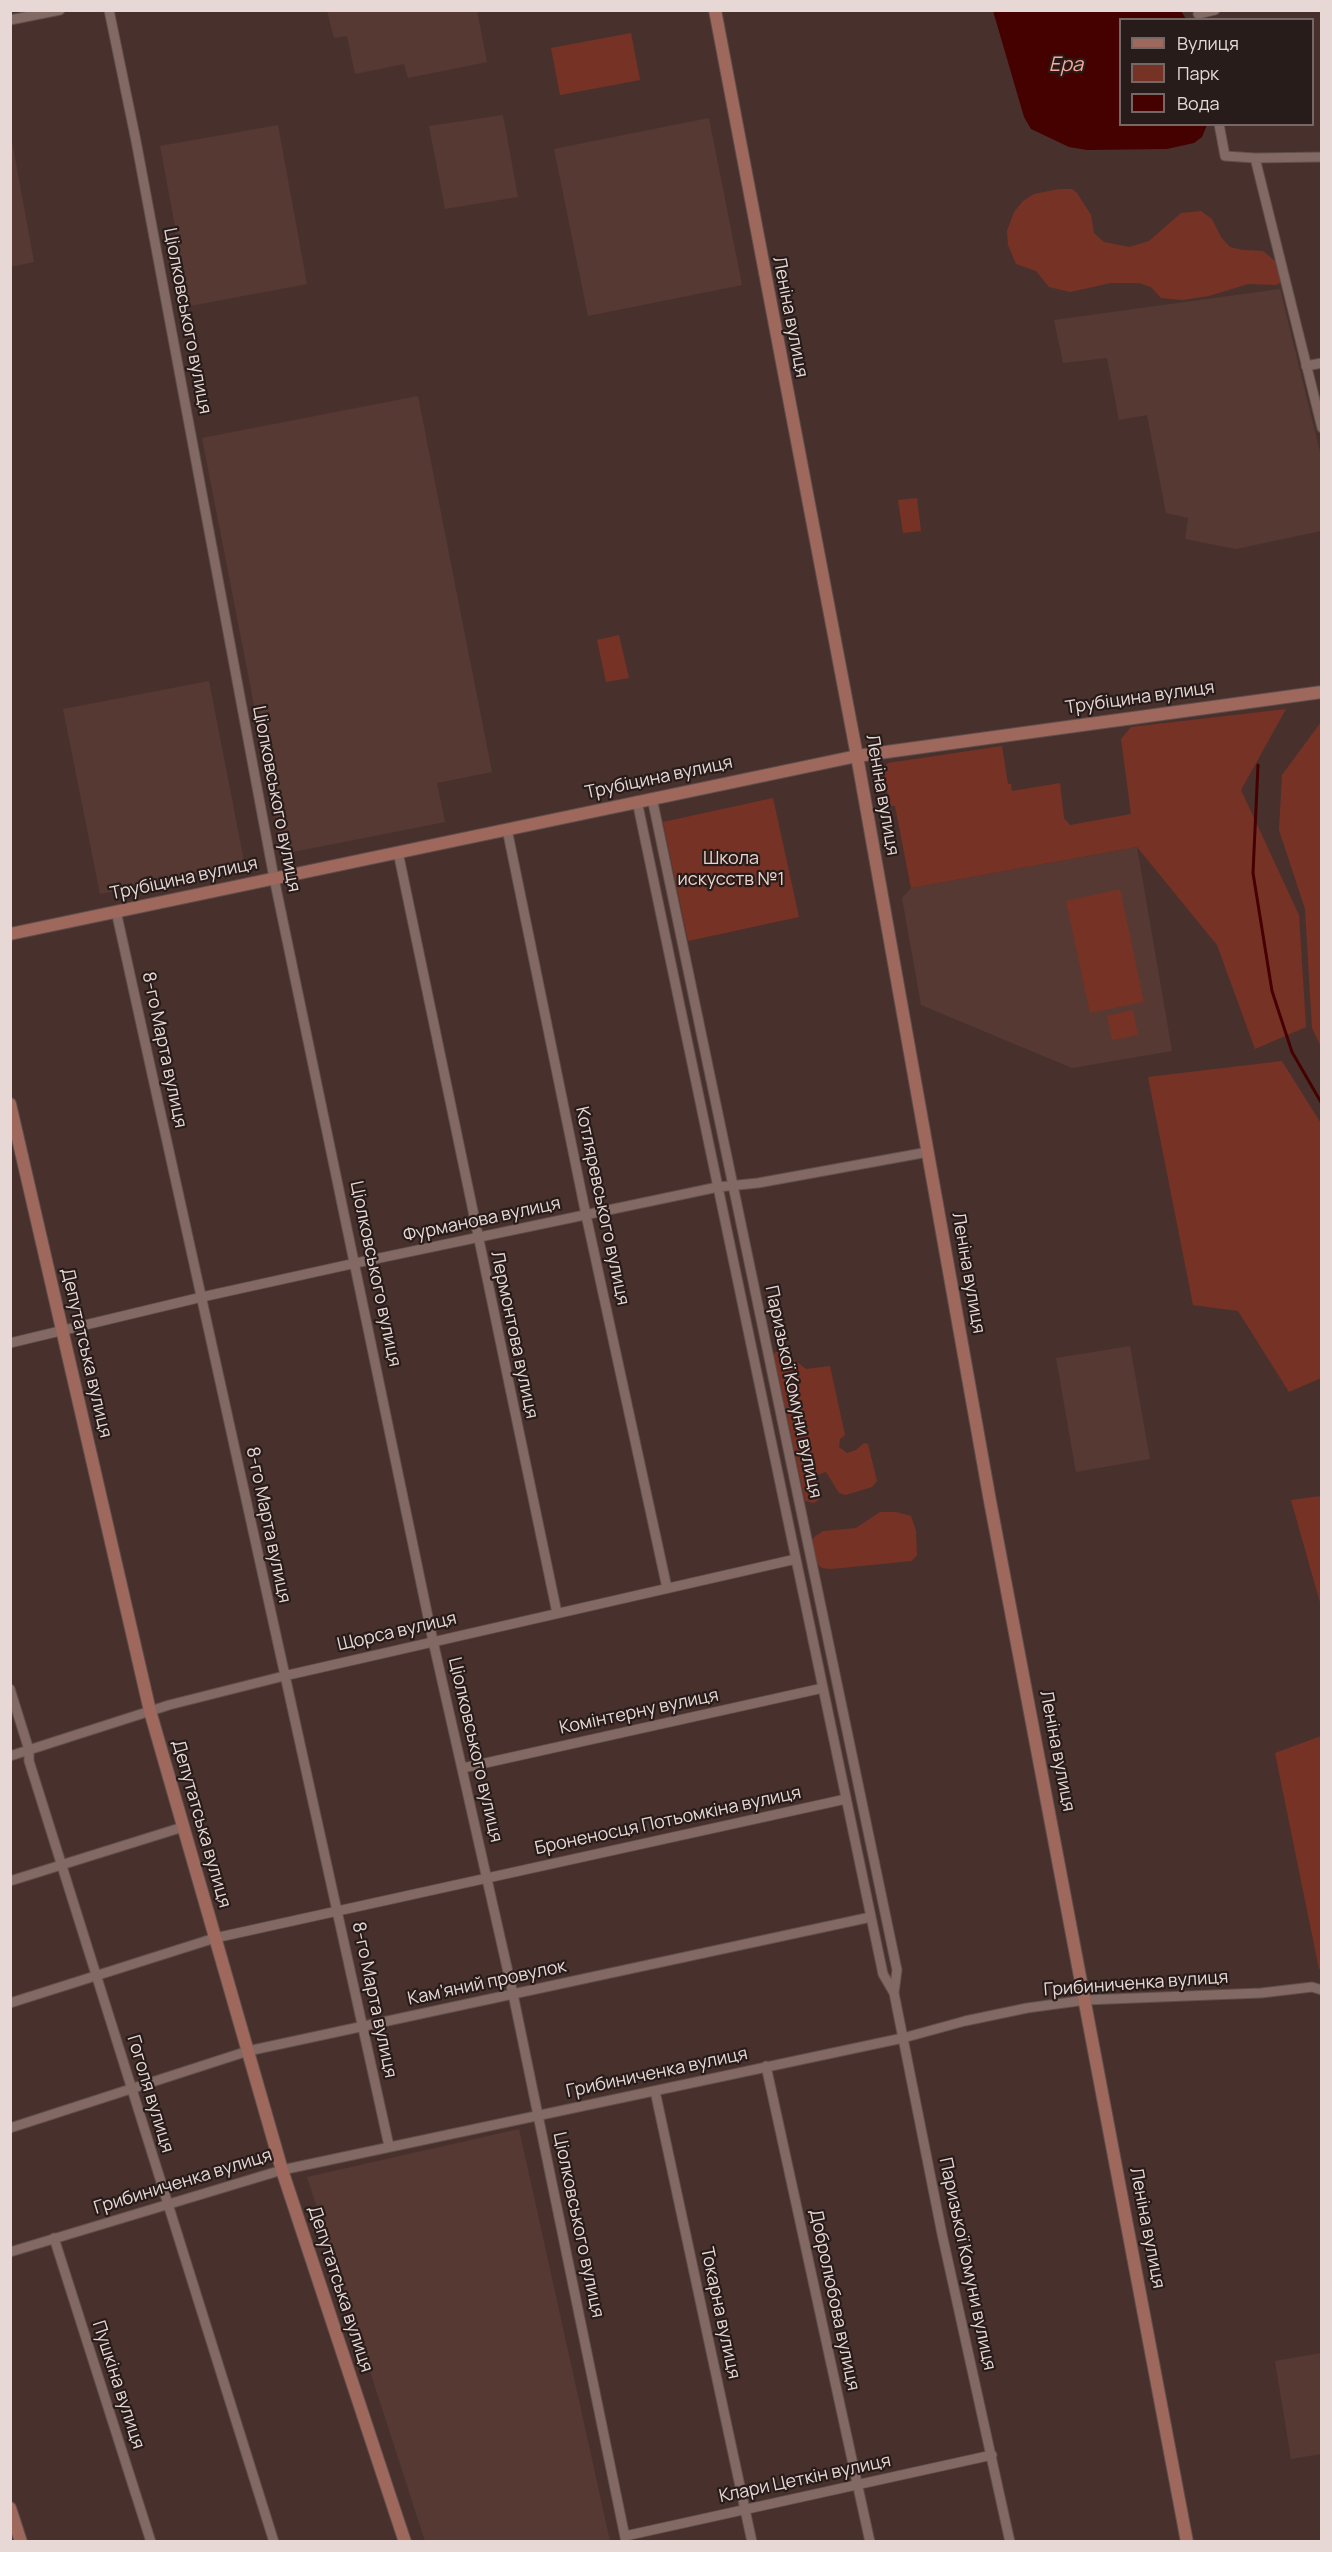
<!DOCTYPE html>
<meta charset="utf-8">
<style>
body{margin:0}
#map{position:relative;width:1332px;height:2552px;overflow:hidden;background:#48312d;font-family:Manrope,sans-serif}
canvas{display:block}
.frame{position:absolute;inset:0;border:12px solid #e7d8d5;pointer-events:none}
.legend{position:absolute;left:1119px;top:18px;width:195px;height:108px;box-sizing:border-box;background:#271c1a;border:2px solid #746765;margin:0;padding:8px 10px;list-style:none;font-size:18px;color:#e7d8d5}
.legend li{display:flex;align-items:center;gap:12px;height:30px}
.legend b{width:30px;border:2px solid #746765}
</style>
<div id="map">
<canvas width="1332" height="2552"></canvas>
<div class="frame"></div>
<ul class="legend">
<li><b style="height:8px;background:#9e685d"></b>Вулиця</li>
<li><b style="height:16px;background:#773226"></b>Парк</li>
<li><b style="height:16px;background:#450000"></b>Вода</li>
</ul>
</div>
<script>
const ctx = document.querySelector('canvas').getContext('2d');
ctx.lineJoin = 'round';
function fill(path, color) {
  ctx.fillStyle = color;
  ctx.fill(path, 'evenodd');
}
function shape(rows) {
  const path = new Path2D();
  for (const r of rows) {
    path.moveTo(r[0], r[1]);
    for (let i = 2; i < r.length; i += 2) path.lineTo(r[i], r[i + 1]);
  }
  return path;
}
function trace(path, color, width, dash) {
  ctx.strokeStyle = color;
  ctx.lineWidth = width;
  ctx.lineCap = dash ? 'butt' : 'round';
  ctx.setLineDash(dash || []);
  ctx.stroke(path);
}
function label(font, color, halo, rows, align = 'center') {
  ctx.font = font + ' Manrope,sans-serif';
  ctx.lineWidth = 4.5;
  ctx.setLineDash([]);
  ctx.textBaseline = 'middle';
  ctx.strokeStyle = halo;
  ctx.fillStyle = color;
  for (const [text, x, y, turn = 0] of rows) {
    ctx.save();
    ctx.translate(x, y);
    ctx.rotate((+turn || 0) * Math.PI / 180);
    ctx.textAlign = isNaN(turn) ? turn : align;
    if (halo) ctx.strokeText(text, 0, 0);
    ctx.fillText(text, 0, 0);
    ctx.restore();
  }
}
fill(shape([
 [327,11,477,11,487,62,408,78,404,64,355,74,347,36,334,38],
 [503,115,518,197,445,209,429,126],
 [709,118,742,285,588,316,554,149],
 [278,125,307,284,190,306,160,146],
 [11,136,34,262,11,267,10,267],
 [1280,289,1321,456,1321,531,1236,549,1185,539,1188,518,1166,513,1147,415,1119,420,1107,358,1063,363,1054,320],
 [418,396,492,772,437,783,445,822,283,854,202,438],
 [209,681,245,866,100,894,63,709],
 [1137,847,1172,1051,1072,1068,921,1005,902,898,911,888],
 [1130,1346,1150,1459,1076,1472,1056,1358],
 [519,2129,610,2541,425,2541,307,2177],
 [1321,2353,1321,2454,1291,2459,1275,2361]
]), '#563933');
fill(shape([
 [631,33,640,80,560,95,551,48],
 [1059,189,1072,189,1077,193,1091,215,1094,233,1104,242,1129,247,1149,241,1181,213,1201,211,1212,219,1221,237,1230,247,1243,250,1263,251,1279,264,1282,282,1276,285,1248,284,1209,296,1182,300,1161,298,1151,287,1139,283,1111,283,1070,292,1049,287,1036,271,1016,264,1008,245,1007,231,1014,212,1023,201,1034,194],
 [917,498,921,531,903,533,898,500],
 [619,635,629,678,606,682,597,640],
 [1286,709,1241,790,1299,915,1306,1027,1255,1049,1217,945,1137,847,911,888,895,806,890,806,883,769,888,763,1002,746,1008,784,1011,784,1012,791,1060,783,1064,818,1070,825,1131,814,1121,739,1131,727],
 [1321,722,1321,1047,1312,1028,1305,909,1279,830,1282,775],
 [773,798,799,917,688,941,663,822],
 [1120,889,1144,1002,1090,1013,1066,901],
 [1133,1010,1138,1035,1112,1040,1107,1016],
 [1282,1061,1322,1125,1321,1378,1289,1392,1238,1311,1193,1305,1148,1077],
 [776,1352,781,1352,792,1358,806,1369,830,1366,845,1435,840,1439,839,1447,847,1453,856,1450,864,1443,868,1444,877,1481,872,1487,846,1495,839,1493,826,1472,817,1475,820,1499,814,1503,805,1501,777,1370,773,1363,772,1355],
 [1321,1496,1322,1496,1321,1606,1291,1500],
 [880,1512,896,1512,911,1516,916,1531,917,1555,912,1561,831,1569,822,1568,815,1562,811,1544,814,1537,823,1531,856,1528],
 [1321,1736,1322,1736,1321,1969,1319,1969,1275,1753]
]), '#773226');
fill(shape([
 [993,11,1181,11,1186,19,1120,20,1120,124,1207,125,1202,137,1194,143,1167,149,1087,150,1069,147,1031,129,1024,117]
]), '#450000');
trace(shape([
 [1258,765,1253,873,1272,991,1292,1052,1322,1104]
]), '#450000', 3);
const street = shape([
 [109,10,136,141,274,878,433,1641,513,1994,626,2542],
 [1198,14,1215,10],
 [10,20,60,10],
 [1219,124,1225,156,1255,158,1322,428],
 [1255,158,1322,157],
 [1306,366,1322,363],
 [652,798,897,1970,894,1993],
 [637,801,883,1974,894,1993,942,2234,1010,2542],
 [507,829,586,1215,667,1588],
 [398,852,557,1613],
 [116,911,389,2146],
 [10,1343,202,1297,356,1263,718,1187,758,1183,928,1152],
 [10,1689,29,1750,29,1761,274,2542],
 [10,1756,169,1705,284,1676,796,1559],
 [463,1768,823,1688],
 [10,1881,183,1827],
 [10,2003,215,1938,846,1799],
 [766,2066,870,2542],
 [655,2091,752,2542],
 [10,2128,248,2051,871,1917],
 [54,2238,151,2542],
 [10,2252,282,2170,903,2038,965,2021,1027,2008,1086,2000,1261,1993,1312,1987,1322,1990],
 [625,2536,992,2455]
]);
const secondary = shape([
 [715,10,857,756,990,1501,1187,2542],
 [10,934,857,756,1322,692],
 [10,1104,150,1711,282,2170,405,2542],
 [10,2508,21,2542]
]);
trace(street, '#614e4b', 11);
trace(secondary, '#614e4b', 14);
trace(street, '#826963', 9);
trace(secondary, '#9e685d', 12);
label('18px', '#e7d8d5', '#271c1a', [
 ["Леніна вулиця",790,317,79],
 ["Ціолковського вулиця",187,321,79],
 ["Трубіцина вулиця",1140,698,-8],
 ["Трубіцина вулиця",659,778,-12],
 ["Леніна вулиця",882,795,80],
 ["Ціолковського вулиця",276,799,79],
 ["Трубіцина вулиця",184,879,-12],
 ["8-го Марта вулиця",164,1050,78],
 ["Котляревського вулиця",602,1206,78],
 ["Фурманова вулиця",482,1220,-12],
 ["Леніна вулиця",968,1273,80],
 ["Ціолковського вулиця",375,1274,78],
 ["Лермонтова вулиця",514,1335,78],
 ["Депутатська вулиця",86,1353,77],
 ["Паризької Комуни вулиця",793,1392,78],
 ["8-го Марта вулиця",268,1525,78],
 ["Щорса вулиця",397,1632,-13],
 ["Комінтерну вулиця",639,1712,-12],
 ["Ціолковського вулиця",475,1750,77],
 ["Леніна вулиця",1057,1751,79],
 ["Броненосця Потьомкіна вулиця",668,1821,-12],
 ["Депутатська вулиця",201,1824,74],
 ["Кам’яний провулок",487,1983,-12],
 ["Грибиниченка вулиця",1136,1984,-4],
 ["8-го Марта вулиця",374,2000,78],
 ["Грибиниченка вулиця",657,2073,-12],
 ["Гоголя вулиця",150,2094,73],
 ["Грибиниченка вулиця",183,2182,-17],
 ["Ціолковського вулиця",578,2225,78],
 ["Леніна вулиця",1147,2228,79],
 ["Паризької Комуни вулиця",967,2264,78],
 ["Депутатська вулиця",340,2289,72],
 ["Добролюбова вулиця",834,2300,78],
 ["Токарна вулиця",720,2313,78],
 ["Пушкіна вулиця",118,2385,72],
 ["Клари Цеткін вулиця",805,2479,-12]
]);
label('18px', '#eed3cd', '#271c1a', [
 ["Школа",731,859],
 ["искусств №1",731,880]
]);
label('italic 20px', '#f7aa9b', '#271c1a', [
 ["Ера",1066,65]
]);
</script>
